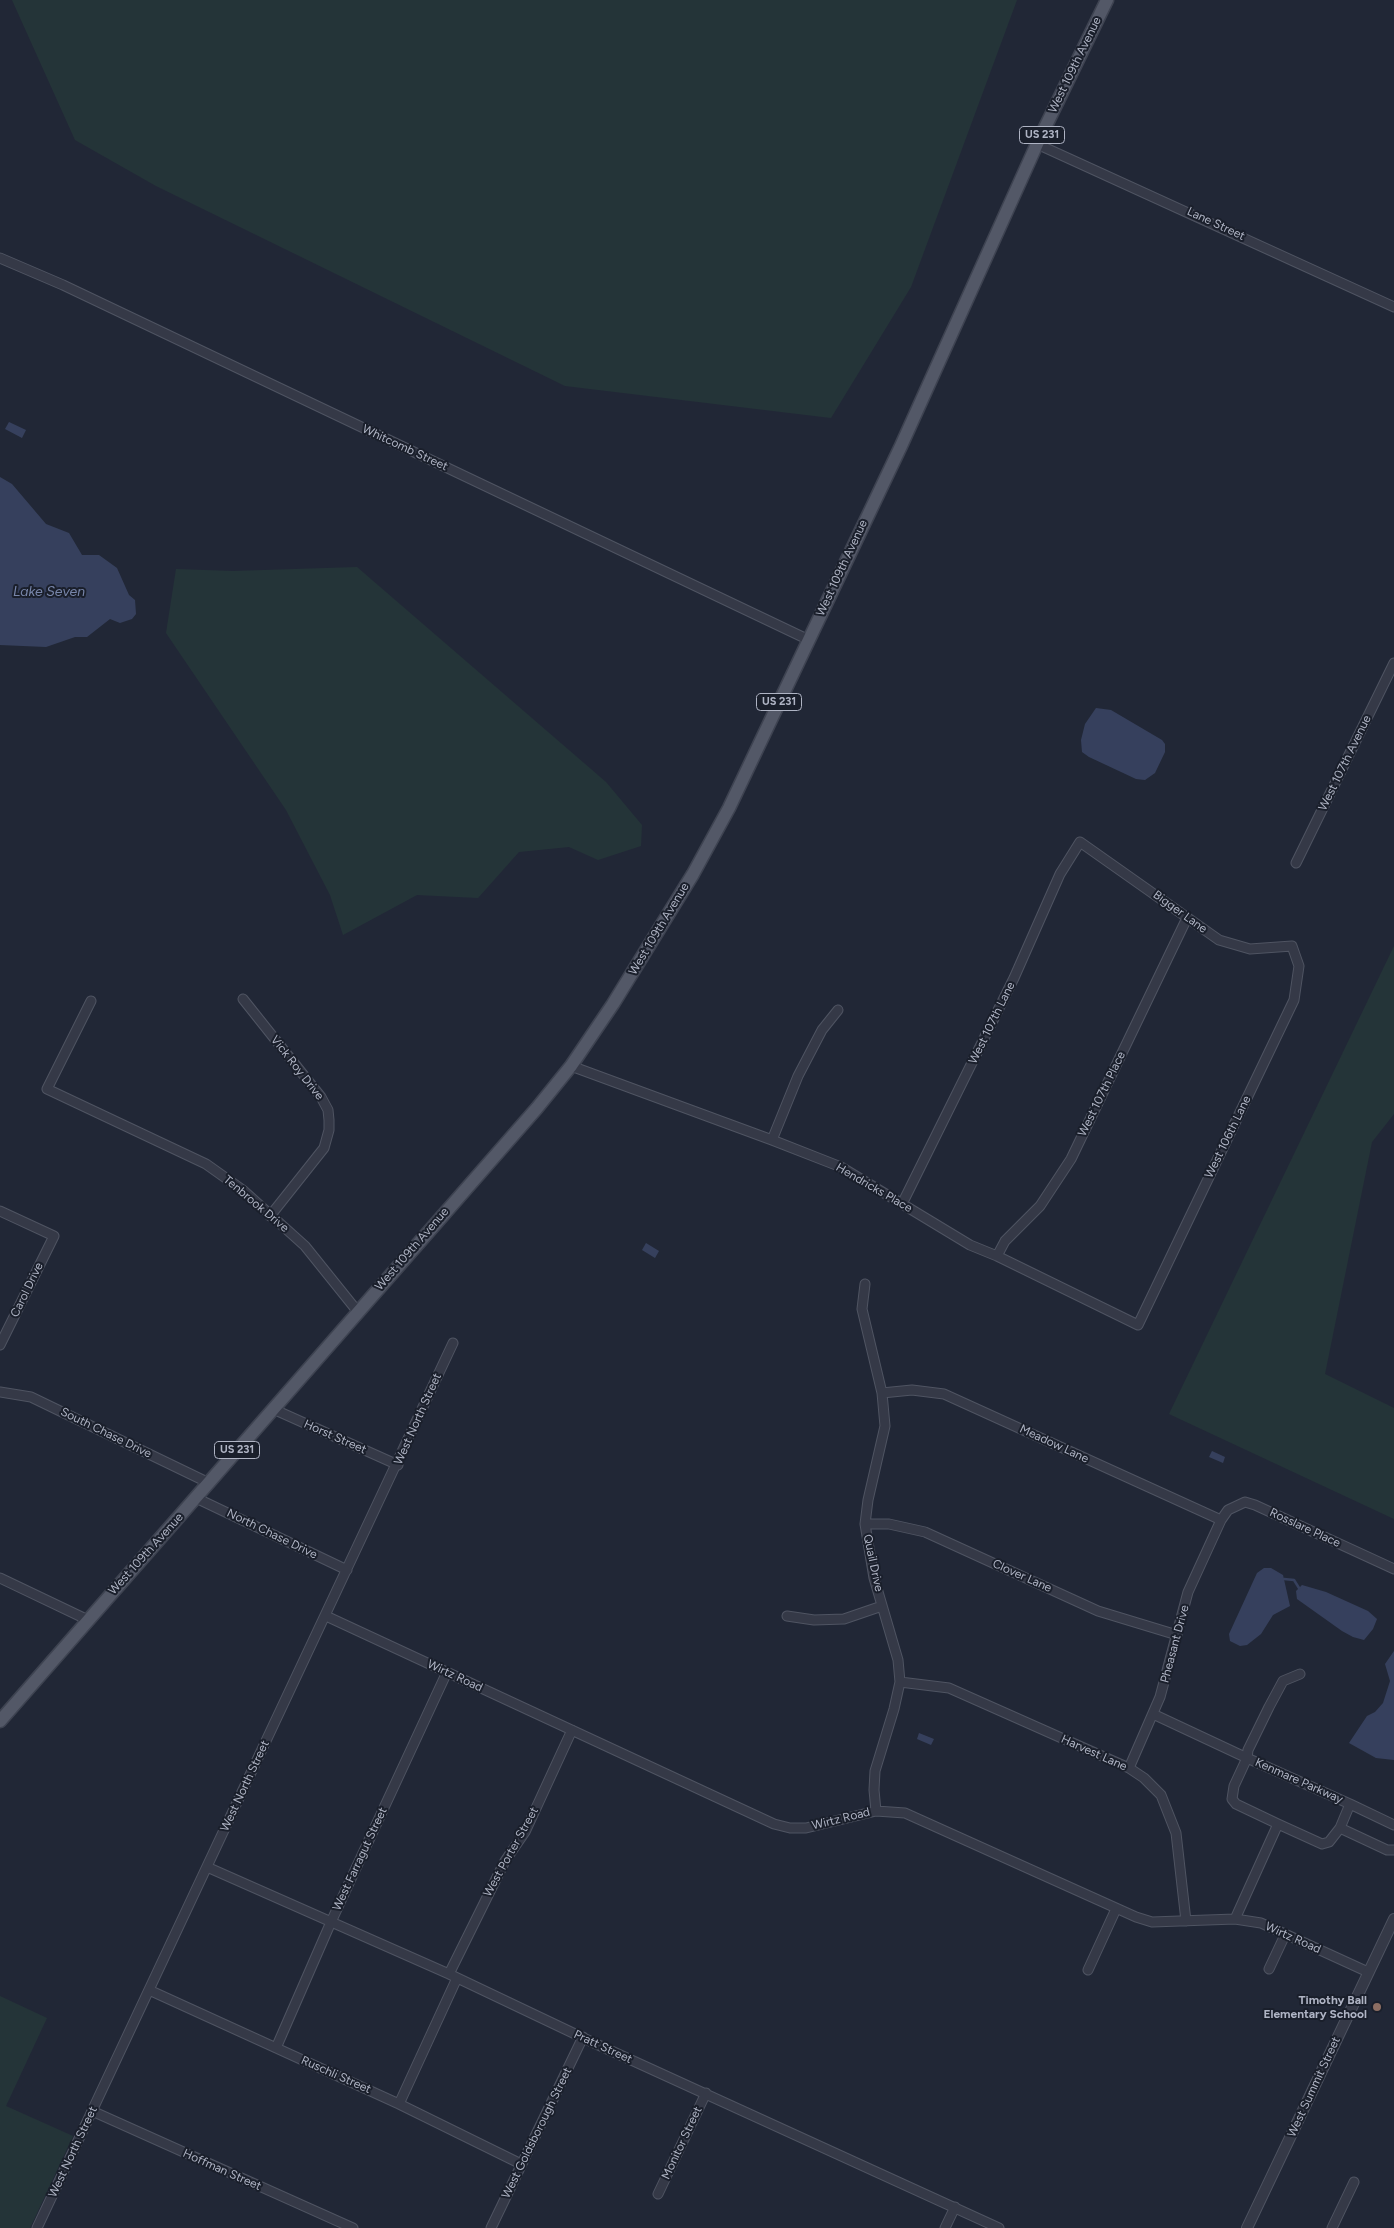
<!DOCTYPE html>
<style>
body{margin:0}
canvas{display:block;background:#212736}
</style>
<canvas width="1394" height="2228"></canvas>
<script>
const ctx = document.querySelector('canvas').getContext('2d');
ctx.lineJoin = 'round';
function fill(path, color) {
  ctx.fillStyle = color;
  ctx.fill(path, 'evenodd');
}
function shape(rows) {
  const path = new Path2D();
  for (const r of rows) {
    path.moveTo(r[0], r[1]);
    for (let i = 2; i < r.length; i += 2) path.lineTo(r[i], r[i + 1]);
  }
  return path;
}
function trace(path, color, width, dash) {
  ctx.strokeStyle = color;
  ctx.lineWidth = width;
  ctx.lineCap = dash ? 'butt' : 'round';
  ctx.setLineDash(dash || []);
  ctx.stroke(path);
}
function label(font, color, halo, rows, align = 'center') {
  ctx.font = font + ' Figtree,sans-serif';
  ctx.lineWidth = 4;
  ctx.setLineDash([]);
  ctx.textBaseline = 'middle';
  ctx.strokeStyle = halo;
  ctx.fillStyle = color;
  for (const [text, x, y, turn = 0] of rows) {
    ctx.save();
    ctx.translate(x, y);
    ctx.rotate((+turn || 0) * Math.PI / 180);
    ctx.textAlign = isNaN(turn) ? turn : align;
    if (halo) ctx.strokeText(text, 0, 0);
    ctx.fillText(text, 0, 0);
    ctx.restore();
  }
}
fill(shape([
 [12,0,1017,0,911,287,831,418,565,386,156,186,75,140],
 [357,567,606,782,642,825,641,846,598,860,569,847,519,852,478,898,417,895,343,935,330,895,286,810,166,633,176,569,233,571],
 [1394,946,1394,1114,1372,1142,1325,1374,1394,1408,1394,1519,1169,1414],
 [0,1996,47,2018,6,2106,73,2136,30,2228,0,2228]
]), '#243438');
fill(shape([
 [9,422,26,430,22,438,5,429],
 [0,477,12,484,46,524,69,533,82,555,99,555,117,568,129,595,135,600,136,614,132,619,120,623,110,619,87,637,75,637,46,647,0,645],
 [1096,708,1111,710,1162,740,1165,744,1165,752,1155,773,1145,780,1136,779,1089,757,1082,752,1081,740,1085,724],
 [646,1243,659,1251,655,1258,642,1250],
 [1212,1451,1225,1457,1223,1463,1209,1457],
 [1264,1568,1271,1568,1283,1575,1290,1606,1273,1615,1261,1634,1247,1645,1240,1646,1230,1641,1229,1634,1257,1573],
 [1302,1585,1326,1592,1368,1611,1377,1619,1373,1629,1364,1640,1353,1637,1342,1631,1297,1599,1296,1591],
 [1394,1651,1394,1760,1376,1758,1349,1743,1367,1716,1375,1712,1383,1703,1390,1681,1385,1664],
 [919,1733,934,1739,931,1745,917,1739]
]), '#36405d');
trace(shape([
 [1284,1579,1294,1580,1299,1588]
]), '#36405d', 2.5);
const minor = shape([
 [1037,144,1394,307],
 [0,258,63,285,809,640],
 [1296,863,1394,663],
 [243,999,321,1097,328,1110,329,1120,329,1130,324,1148,270,1216],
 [91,1001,47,1089,206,1164,244,1191,305,1246,358,1312],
 [571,1066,772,1140,841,1167,970,1245,997,1256,1138,1325,1294,1000,1299,966,1292,946,1250,949,1219,940,1080,842,1060,874,1014,978,902,1204],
 [772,1140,798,1076,822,1030,838,1010],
 [0,1211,54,1236,0,1345],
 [997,1256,1005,1241,1040,1206,1071,1159,1187,918],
 [865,1284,862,1309,882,1393,885,1426,868,1500,865,1524,874,1578,898,1660,900,1682,894,1709,875,1771,874,1790,876,1811],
 [0,1392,31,1397,209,1483],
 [882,1393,912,1390,944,1394,1221,1520],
 [273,1409,398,1465],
 [196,1498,347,1570],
 [865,1524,889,1524,925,1532,1098,1611,1177,1635],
 [0,1578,88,1620],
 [326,1616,774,1824,790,1828,806,1828,876,1811,905,1813,1136,1917,1152,1922,1235,1919,1261,1923,1368,1972],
 [787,1616,814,1620,844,1619,882,1606],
 [900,1682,949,1688,1129,1768,1144,1778,1161,1795,1176,1833,1186,1921],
 [1153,1714,1247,1758,1350,1804,1340,1828,1329,1842,1322,1844,1278,1824,1236,1804,1232,1799,1234,1786,1247,1758,1248,1750,1269,1707,1283,1681,1300,1674],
 [1129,1768,1160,1697,1188,1592,1221,1520,1228,1510,1245,1502,1255,1505,1394,1569],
 [1350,1804,1394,1825],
 [1340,1828,1387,1850,1394,1850],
 [207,1867,449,1974,594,2043,999,2228],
 [1235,1919,1278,1824],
 [1269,1969,1285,1935],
 [1088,1970,1116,1909],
 [449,1974,505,1861,525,1832,572,1730],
 [149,1990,399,2104,521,2164],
 [276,2048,331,1922,447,1672],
 [399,2104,457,1978],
 [92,2111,353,2228],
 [658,2194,706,2093],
 [37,2228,453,1343],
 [491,2228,583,2037],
 [945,2228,955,2207],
 [1332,2228,1354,2182]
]);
const tertiary = shape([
 [1247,2228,1394,1919]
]);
const primary = shape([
 [0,1721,537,1108,571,1066,613,1004,693,874,729,808,901,446,1037,144,1107,0]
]);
trace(minor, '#4f5462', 11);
trace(tertiary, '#4f5462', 12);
trace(primary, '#3e4351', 15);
trace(minor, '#353947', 9);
trace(tertiary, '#353947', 10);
trace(primary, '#535867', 12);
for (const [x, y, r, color] of [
 [1377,2007,5,"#8d6e63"]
]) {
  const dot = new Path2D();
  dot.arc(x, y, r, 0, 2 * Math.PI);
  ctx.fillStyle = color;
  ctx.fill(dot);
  trace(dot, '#1a1f2b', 2);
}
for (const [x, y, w] of [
 [1042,135,45],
 [779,702,45],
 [237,1450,45]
]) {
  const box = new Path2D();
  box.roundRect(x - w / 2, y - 8.5, w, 17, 4);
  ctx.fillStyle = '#1a1f2b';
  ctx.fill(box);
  trace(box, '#afb4c4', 1);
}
label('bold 11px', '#afb4c4', null, [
 ["US 231",1042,135],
 ["US 231",779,702],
 ["US 231",237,1450]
]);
label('12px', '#afb4c4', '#1a1f2b', [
 ["West 109th Avenue",1075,65,-64],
 ["Lane Street",1216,224,25],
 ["Whitcomb Street",405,448,25],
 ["West 109th Avenue",842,568,-65],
 ["West 107th Avenue",1345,763,-64],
 ["Bigger Lane",1180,912,36],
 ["West 109th Avenue",659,929,-59],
 ["West 107th Lane",992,1023,-64],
 ["Vick Roy Drive",297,1068,52],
 ["West 107th Place",1102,1094,-64],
 ["West 106th Lane",1228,1137,-64],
 ["Hendricks Place",874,1188,30],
 ["Tenbrook Drive",256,1204,40],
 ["West 109th Avenue",412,1249,-49],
 ["Carol Drive",27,1290,-64],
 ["West North Street",418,1419,-66],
 ["South Chase Drive",106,1433,26],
 ["Horst Street",335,1437,24],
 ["Meadow Lane",1054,1444,25],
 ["Rosslare Place",1305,1528,25],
 ["North Chase Drive",272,1534,26],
 ["West 109th Avenue",146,1554,-48],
 ["Quail Drive",873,1563,78],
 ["Clover Lane",1022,1576,24],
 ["Pheasant Drive",1175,1644,-75],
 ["Wirtz Road",455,1676,25],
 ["Harvest Lane",1094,1753,24],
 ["Kenmare Parkway",1299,1781,24],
 ["West North Street",245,1786,-65],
 ["Wirtz Road",841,1819,-14],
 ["West Porter Street",511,1852,-61],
 ["West Farragut Street",360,1859,-65],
 ["Wirtz Road",1293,1938,24],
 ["Pratt Street",603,2047,25],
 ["Ruschli Street",336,2075,24],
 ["West Summit Street",1314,2087,-65],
 ["West Goldsborough Street",537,2133,-64],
 ["Monitor Street",682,2143,-65],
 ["West North Street",73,2152,-65],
 ["Hoffman Street",222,2170,24]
]);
label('bold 12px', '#afb4c4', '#1a1f2b', [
 ["Timothy Ball",1367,2000],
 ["Elementary School",1367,2014]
], 'right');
label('italic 14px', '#7886aa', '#1a1f2b', [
 ["Lake Seven",49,592]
]);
</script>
